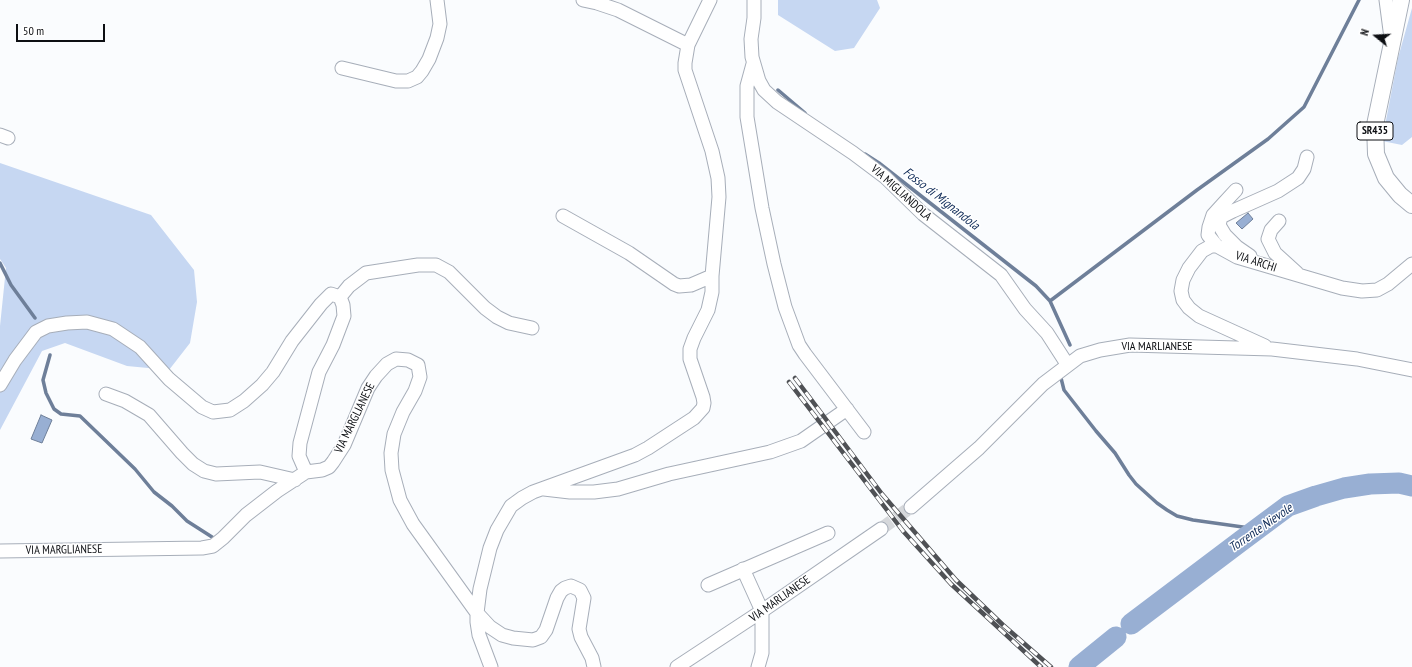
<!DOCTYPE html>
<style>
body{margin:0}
#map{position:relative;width:1412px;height:667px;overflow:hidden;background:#fafcfe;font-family:"PT Sans Narrow",sans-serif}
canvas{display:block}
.north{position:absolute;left:1356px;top:16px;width:40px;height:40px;-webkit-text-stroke:3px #fff;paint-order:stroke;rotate:288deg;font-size:11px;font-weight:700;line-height:16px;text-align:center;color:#0d0f13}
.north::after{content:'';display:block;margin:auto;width:14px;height:18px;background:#0d0f13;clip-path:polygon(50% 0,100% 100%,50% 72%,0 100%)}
.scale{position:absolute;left:16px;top:24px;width:89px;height:18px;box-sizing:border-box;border:2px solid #0d0f13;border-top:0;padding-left:5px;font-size:12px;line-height:14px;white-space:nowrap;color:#0d0f13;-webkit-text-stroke:3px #fff;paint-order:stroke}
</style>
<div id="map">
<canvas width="1412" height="667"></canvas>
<div class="north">N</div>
<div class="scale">50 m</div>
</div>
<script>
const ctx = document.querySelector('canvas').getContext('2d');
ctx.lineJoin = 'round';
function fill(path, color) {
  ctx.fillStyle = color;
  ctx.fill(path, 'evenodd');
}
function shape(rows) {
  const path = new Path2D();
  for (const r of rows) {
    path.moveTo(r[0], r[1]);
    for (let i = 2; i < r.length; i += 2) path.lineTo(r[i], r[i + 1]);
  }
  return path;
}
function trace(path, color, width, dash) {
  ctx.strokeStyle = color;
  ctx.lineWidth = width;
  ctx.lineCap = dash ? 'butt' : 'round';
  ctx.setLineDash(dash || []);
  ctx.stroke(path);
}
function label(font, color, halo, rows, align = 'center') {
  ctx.font = font + ' "PT Sans Narrow",sans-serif';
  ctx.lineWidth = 3;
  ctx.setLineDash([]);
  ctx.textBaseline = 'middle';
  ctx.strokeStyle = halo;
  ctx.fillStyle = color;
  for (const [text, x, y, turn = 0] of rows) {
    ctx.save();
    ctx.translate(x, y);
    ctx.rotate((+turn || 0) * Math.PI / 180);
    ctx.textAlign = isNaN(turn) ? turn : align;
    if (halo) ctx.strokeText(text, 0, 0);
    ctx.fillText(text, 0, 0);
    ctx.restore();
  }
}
fill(shape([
 [778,0,877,0,880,8,854,48,835,51,778,15],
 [1412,8,1412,137,1402,145,1382,141,1398,58],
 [0,163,151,215,194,270,197,302,190,343,169,370,127,366,65,343,42,351,0,430,0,326,6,268,0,259]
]), '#c6d7f2');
const water = shape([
 [1248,213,1253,219,1242,229,1236,223,1248,213],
 [41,415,52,420,42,443,31,439,41,415]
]);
fill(water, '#98afd3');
trace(water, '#6e7f99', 1);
trace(shape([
 [778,90,805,113],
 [865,154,879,163,1036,286,1050,301,1070,345],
 [0,263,11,285,35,318],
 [1050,301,1197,190,1268,139,1304,107,1359,0],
 [50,355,43,380,46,393,54,409,61,414,80,416,135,469,154,492,172,506,187,521,212,537],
 [1061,378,1064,390,1096,431,1115,453,1129,475,1136,484,1157,503,1167,510,1177,516,1193,520,1257,529]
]), '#6e7f99', 3.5);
trace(shape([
 [1131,624,1241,541,1288,506,1316,496,1344,488,1370,484,1399,483,1412,486],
 [1079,667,1116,637]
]), '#98afd3', 21);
trace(shape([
 [881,529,911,507]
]), '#d6d8db', 13, [13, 6]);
const minor = shape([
 [583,0,597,3,618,10,688,45],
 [754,0,754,18,751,39,752,57,759,81,764,90,777,102,853,153,885,177,923,214,1001,275,1025,309,1047,333,1067,364],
 [1386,0,1391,38],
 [753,64,747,86,747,117,762,208,774,264,785,307,799,345,805,354,864,432],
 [342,68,396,81,408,81,417,77,422,71,429,59,437,38,440,24,437,0],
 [0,135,8,138],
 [563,216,629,253,674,284,679,286,691,285,712,276],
 [1279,221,1271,230,1268,239,1275,253,1297,273],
 [1217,246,1208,235,1209,227,1213,215,1223,204,1236,190],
 [1250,256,1237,247,1225,235,1219,225,1221,217,1233,211,1278,191,1298,178,1304,169,1307,157],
 [340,297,349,286,366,273,418,265,436,265,449,272,485,308,497,317,509,323,532,328],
 [1265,346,1199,316,1189,308,1183,300,1181,291,1183,280,1189,268,1202,251,1211,246,1217,246,1237,257,1342,288,1362,291,1377,290,1388,284,1412,264],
 [0,385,15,360,36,332,48,326,67,323,87,322,113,329,140,347,169,379,202,407,213,412,230,410,244,401,262,385,273,372,292,341,321,304,331,294,340,297,343,305,344,316,333,345,319,372,300,443,299,456,306,472],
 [106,394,125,401,149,415,182,453,193,464,204,471,216,474,260,472,295,480],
 [544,489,570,492,594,492,618,489,669,474,770,452,801,441,847,409],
 [911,507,979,448,1043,384,1080,356,1100,350,1130,345,1272,349,1357,359,1412,370],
 [0,551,202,548,213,546,223,538,246,515,277,491,306,472,322,470,329,467,333,462,344,445,368,388,376,376,387,364,396,359,408,360,418,365,420,377,415,391,403,412,394,434,391,453,392,470,400,500,413,524,477,613,490,627,502,635,513,638,533,640,541,637,546,630,557,598,561,591,565,588,571,586,580,590,584,598,579,629,581,637,592,658,594,667],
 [743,569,762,611,762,653,758,667],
 [708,585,828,533],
 [491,667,479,635,477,622,477,613,480,589,490,548,497,530,511,506,522,498,533,492,635,455,648,448,694,418,703,408,704,403,703,397,690,359,690,349,694,338,708,310,712,292,712,276,719,197,718,178,712,151,685,70,685,63,688,45,710,0],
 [677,667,762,611,881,529]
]);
const major = shape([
 [1401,0,1375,125,1376,154,1386,178,1400,195,1412,205]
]);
trace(minor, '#a7aeb9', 15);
trace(major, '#a7aeb9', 18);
trace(minor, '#fff', 13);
trace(major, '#fff', 16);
const rail = shape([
 [795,378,882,494,956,580,1003,625,1051,667],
 [789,382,903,531,951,584,1041,667]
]);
trace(rail, '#4f5155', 4.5);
trace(rail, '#fff', 3, [9]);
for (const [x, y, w] of [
 [1375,131,36]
]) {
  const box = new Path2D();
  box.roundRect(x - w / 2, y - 9, w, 18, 3);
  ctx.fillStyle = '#fff';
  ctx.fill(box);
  trace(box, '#0d0f13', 1);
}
label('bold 11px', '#0d0f13', null, [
 ["SR435",1375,131]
]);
label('12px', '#0d0f13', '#fff', [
 ["VIA MIGLIANDOLA",901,193,42],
 ["VIA ARCHI",1256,262,18],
 ["VIA MARLIANESE",1157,347],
 ["VIA MARGLIANESE",355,418,-64],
 ["VIA MARGLIANESE",64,550,-1],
 ["VIA MARLIANESE",780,599,-35]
]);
label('italic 13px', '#0d2956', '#fff', [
 ["Fosso di Mignandola",941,199,38],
 ["Torrente Nievole",1261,528,-35]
]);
</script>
